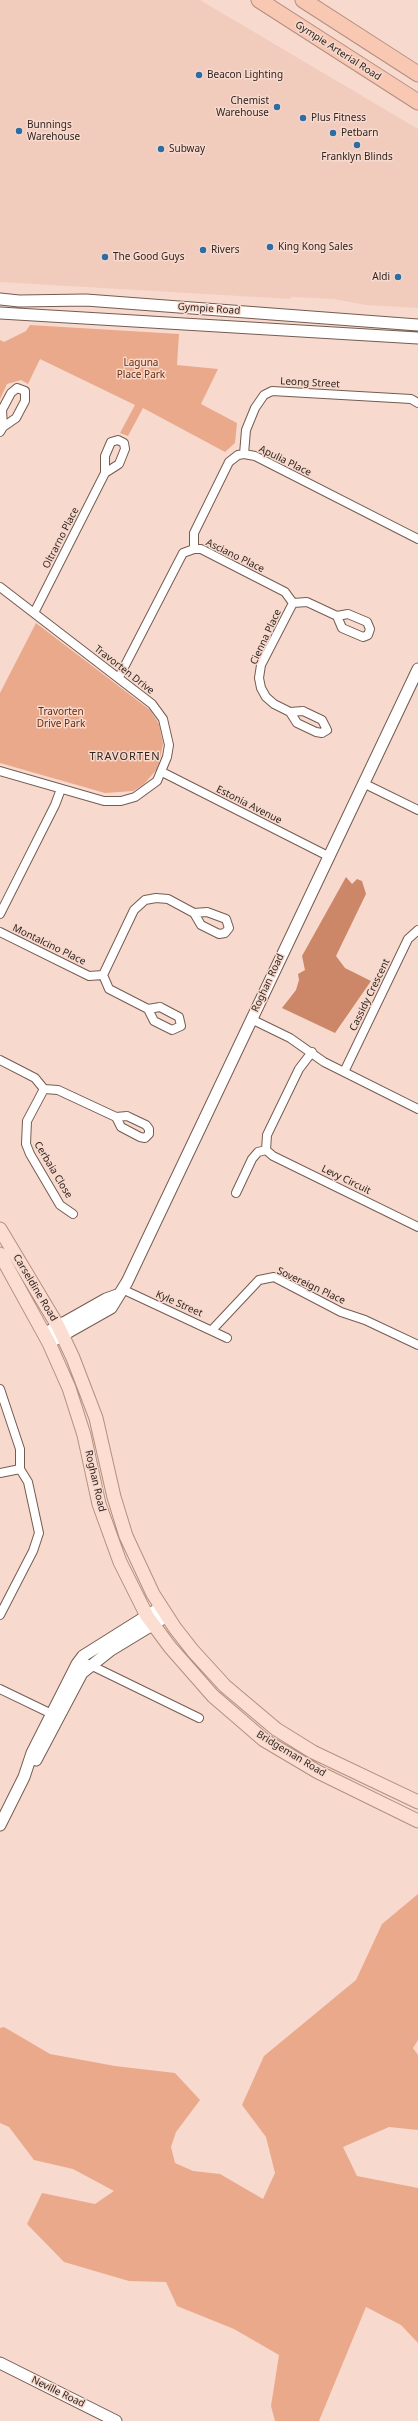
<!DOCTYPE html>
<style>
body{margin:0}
canvas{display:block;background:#f7d9cd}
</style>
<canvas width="418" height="2421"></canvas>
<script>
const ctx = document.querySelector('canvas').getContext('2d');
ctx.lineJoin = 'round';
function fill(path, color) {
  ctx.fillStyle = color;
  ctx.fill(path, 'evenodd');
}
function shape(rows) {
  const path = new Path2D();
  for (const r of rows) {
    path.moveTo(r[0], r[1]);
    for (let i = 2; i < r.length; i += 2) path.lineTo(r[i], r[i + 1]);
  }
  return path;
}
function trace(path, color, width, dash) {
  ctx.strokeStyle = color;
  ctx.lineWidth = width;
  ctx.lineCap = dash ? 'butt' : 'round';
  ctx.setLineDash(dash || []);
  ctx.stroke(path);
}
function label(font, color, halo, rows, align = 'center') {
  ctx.font = font + ' "Noto Sans",sans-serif';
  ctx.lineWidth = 3;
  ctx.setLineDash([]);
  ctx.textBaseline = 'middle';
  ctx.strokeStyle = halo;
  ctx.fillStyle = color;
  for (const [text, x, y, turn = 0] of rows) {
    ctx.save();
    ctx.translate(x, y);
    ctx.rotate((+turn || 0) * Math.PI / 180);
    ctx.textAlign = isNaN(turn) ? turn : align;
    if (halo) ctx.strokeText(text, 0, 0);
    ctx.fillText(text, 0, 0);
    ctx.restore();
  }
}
fill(shape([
 [0,0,200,0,418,129,418,308,366,305,334,299,292,297,290,299,0,282]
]), '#f1ccbd');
fill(shape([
 [30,325,179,334,177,365,218,369,201,404,237,423,235,443,225,452,143,408,128,436,120,433,135,405,40,359,28,384,21,380,7,384,0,399,0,340,4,342,26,331],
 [36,623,150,710,159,724,163,744,158,768,144,784,133,791,105,793,0,763,0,693],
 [418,1894,418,2040,413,2048,418,2055,418,2130,389,2127,343,2147,357,2176,418,2188,418,2343,401,2325,366,2307,319,2421,275,2421,271,2406,279,2355,234,2329,177,2306,166,2282,129,2281,64,2262,27,2224,42,2193,95,2204,114,2191,73,2169,34,2160,9,2127,0,2123,0,2028,4,2027,50,2054,115,2066,175,2073,200,2100,176,2132,171,2147,175,2163,193,2171,220,2174,263,2199,275,2173,266,2137,242,2105,264,2056,356,1980,382,1924]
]), '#eba98c');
fill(shape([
 [346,877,352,884,357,879,362,881,366,894,336,956,345,968,371,981,335,1033,282,1008,296,990,299,980,298,974,305,970,302,956]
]), '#cc8768');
const street = shape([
 [0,432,3,427,16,418,25,401,25,391,17,388,11,393,2,410,3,427],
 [244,454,246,430,255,408,264,395,272,391,411,399,418,403],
 [194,549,194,533,229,462,238,455,244,454,255,456,418,539],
 [0,587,152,704,163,719,169,745,167,757,157,781,135,797,121,801,104,801,0,771],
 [34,613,105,473,119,464,125,449,124,443,118,440,111,442,105,456,105,473],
 [348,614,367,622,370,629,368,635,363,637,342,628,337,616,348,614],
 [119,677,183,553,194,549,201,549,285,592,293,603,307,602,337,616],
 [303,711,322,720,327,730,322,733,316,732,297,723,290,712,303,711],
 [290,712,274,704,266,697,261,688,259,678,261,665,293,603],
 [162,772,328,856],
 [363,783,418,810],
 [207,912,226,919,229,928,225,933,219,934,201,925,194,913,207,912],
 [0,914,55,805,61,789],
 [0,932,89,976,103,975,109,989,148,1009],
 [103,975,134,910,145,900,156,898,168,899,194,913],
 [160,1007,179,1017,181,1026,172,1030,154,1021,148,1009,160,1007],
 [251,1019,290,1038,324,1062,418,1109],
 [312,1052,299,1069,267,1135,266,1150,273,1156,418,1227],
 [0,1060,35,1078,44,1089,58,1090,116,1117],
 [344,1072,408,939,418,930],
 [44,1089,27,1121,26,1144,30,1154,60,1205,73,1214],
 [127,1116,146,1125,149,1129,149,1134,145,1138,140,1137,121,1127,116,1117,127,1116],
 [236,1193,252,1159,258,1152,266,1150],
 [122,1289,227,1338],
 [212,1330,259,1280,274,1277,341,1312,365,1320,418,1345],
 [0,1389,20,1449,20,1469,28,1482,39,1533,33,1551,0,1615],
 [0,1473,20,1469],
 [80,1660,199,1718],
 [0,1689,56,1716]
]);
const secondary = shape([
 [0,299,19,301,86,300,418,325],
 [0,313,418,338],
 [44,1334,106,1299,117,1295],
 [49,1343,111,1308,127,1282,418,669],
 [36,1760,82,1673,111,1650,167,1616],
 [0,1825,24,1777,32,1753,77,1664,83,1656,161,1607],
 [0,2363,116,2421]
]);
const primary = shape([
 [0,1229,58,1326,73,1358,96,1418,114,1497,126,1536,153,1594,175,1628,193,1651,225,1686,276,1729,313,1752,418,1802],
 [0,1254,49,1343,69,1388,84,1435,99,1504,120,1562,147,1616,170,1647,213,1696,264,1740,318,1772,418,1821]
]);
const highway = shape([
 [259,0,418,102],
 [303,0,418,74]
]);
trace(street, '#755c51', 10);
trace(secondary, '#755c51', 13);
trace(primary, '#b38f80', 15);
trace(highway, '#b38f80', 17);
trace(street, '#fff', 8);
trace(secondary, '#fff', 11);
trace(primary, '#fbded1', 13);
trace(highway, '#f9c8b3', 15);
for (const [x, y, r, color] of [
 [199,75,4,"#2e6da4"],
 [277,107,4,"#2e6da4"],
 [303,118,4,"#2e6da4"],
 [19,131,4,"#2e6da4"],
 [333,133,4,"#2e6da4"],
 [357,145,4,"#2e6da4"],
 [161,149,4,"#2e6da4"],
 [270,247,4,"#2e6da4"],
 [203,250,4,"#2e6da4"],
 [105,257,4,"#2e6da4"],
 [398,277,4,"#2e6da4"]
]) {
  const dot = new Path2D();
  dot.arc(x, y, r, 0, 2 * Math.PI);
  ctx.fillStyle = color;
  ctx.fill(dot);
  trace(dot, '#f7d9cd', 1.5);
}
label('10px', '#302521', '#f7d9cd', [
 ["Gympie Arterial Road",338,51,33],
 ["Gympie Road",209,309,4],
 ["Leong Street",310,383,3],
 ["Apulia Place",285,461,26],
 ["Oltrarno Place",61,538,-63],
 ["Asciano Place",235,556,26],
 ["Cienna Place",266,637,-65],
 ["Travorten Drive",124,670,38],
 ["Estonia Avenue",249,805,27],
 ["Montalcino Place",49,945,26],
 ["Roghan Road",268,983,-65],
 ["Cassidy Crescent",370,995,-64],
 ["Cerbaia Close",53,1170,59],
 ["Levy Circuit",346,1180,26],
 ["Sovereign Place",311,1286,25],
 ["Carseldine Road",35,1288,59],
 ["Kyle Street",179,1304,24],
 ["Roghan Road",95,1481,77],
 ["Bridgeman Road",291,1754,31],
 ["Neville Road",58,2392,26]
]);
label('10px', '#302521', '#f7d9cd', [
 ["Beacon Lighting",207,75],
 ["Chemist",269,101,"right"],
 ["Warehouse",269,113,"right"],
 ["Plus Fitness",311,118],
 ["Bunnings",27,125],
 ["Warehouse",27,137],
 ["Petbarn",341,133],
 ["Subway",169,149],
 ["Franklyn Blinds",357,157,"center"],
 ["King Kong Sales",278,247],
 ["Rivers",211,250],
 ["The Good Guys",113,257],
 ["Aldi",390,277,"right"]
], 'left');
label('10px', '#6c2c0a', '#f7d9cd', [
 ["Laguna",141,363],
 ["Place Park",141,375],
 ["Travorten",61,712],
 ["Drive Park",61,724]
]);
ctx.letterSpacing = '1px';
label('11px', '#302521', '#f7d9cd', [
 ["TRAVORTEN",125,757]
]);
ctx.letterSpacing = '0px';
</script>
